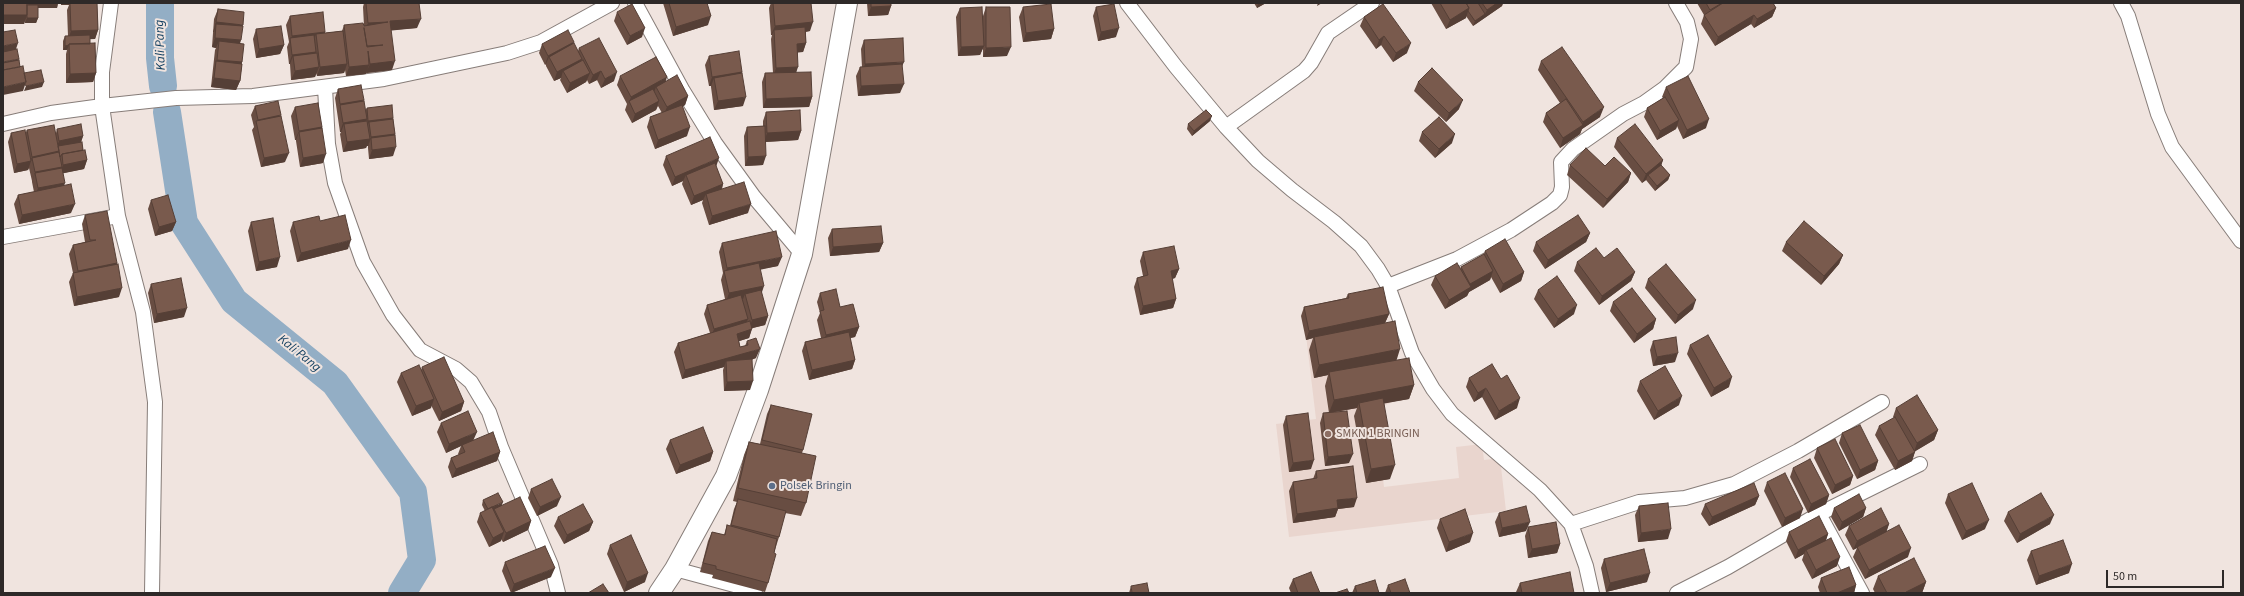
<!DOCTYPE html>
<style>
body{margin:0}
#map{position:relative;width:2244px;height:596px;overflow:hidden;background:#f0e4df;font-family:"Source Sans 3",sans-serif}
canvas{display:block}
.frame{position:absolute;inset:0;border:4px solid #2e2928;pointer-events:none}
.scale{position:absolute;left:2106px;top:570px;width:118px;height:18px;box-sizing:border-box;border:2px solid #2e2928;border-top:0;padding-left:5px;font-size:12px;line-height:14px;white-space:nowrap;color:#2e2928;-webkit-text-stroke:3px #f0e4df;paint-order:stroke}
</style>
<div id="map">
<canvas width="2244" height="596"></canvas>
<div class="frame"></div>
<div class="scale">50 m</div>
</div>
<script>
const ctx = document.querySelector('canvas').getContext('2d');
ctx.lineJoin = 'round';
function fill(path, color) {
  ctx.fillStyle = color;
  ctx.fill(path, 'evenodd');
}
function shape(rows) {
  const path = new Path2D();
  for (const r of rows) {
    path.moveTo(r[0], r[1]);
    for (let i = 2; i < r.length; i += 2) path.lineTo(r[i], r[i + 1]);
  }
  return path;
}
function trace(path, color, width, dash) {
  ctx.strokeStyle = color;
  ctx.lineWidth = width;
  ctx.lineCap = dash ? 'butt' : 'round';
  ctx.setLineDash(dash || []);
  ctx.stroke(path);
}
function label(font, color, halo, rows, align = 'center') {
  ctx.font = font + ' "Source Sans 3",sans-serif';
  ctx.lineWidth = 4;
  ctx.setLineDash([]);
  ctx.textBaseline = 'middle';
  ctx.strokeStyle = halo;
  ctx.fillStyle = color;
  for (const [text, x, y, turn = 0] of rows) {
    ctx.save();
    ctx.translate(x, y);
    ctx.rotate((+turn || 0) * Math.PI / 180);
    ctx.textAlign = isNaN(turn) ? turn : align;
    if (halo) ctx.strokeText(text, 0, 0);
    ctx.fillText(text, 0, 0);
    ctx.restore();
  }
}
fill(shape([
 [1305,327,1403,397,1375,410,1384,487,1459,478,1456,447,1482,444,1484,460,1500,458,1506,511,1289,537,1276,424,1316,419]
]), '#e9d5ce');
trace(shape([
 [160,3,160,58,163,86],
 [167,112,184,223,234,301,335,383,413,492,422,560,402,593]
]), '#93aec5', 28);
const street = shape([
 [111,3,102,72,102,106,118,216,143,312,155,402,152,593],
 [635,3,683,91,715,143,754,197,802,254],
 [1127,3,1176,67,1226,127,1258,161,1292,190,1334,222,1361,246,1378,269,1388,286,1412,353,1433,389,1452,414,1540,490,1571,524,1586,566,1592,593],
 [2121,3,2128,16,2158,114,2172,147,2241,241],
 [325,87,328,144,335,183,363,262,393,315,420,350,456,369,471,382,489,412,501,447,551,565,558,593],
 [3,124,51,113,102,106,176,98,253,96,384,79,507,53,541,42,612,3],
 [1226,127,1304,71,1311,63,1328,33,1372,3],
 [3,237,118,216],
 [1388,286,1457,259,1511,230,1552,203,1560,195,1562,187,1561,162,1573,149,1623,114,1644,103,1665,88,1686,67,1691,39,1687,22,1676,3],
 [1819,514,1862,593],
 [1571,524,1639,502,1685,498,1734,484,1798,451,1882,402],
 [675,569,738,586,755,593],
 [1677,593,1728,567,1819,514,1920,464]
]);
const secondary = shape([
 [659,593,675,569,726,476,758,390,802,254,847,3]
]);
trace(street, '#877d79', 16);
trace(secondary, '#877d79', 22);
trace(street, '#fff', 14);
trace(secondary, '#fff', 20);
fill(shape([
 [3,3,58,3,57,8,38,8,38,18,36,23,25,23,25,20,24,24,3,24],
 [61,3,97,3,98,30,95,39,90,39,90,44,96,73,93,82,66,83,66,54,67,50,63,50,63,41,65,36,68,36,67,10,69,5,61,5],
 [364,3,419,3,417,28,391,30,392,70,366,73,366,72,366,74,346,76,345,70,344,73,317,76,316,73,315,77,291,80,290,64,289,64,287,47,289,42,286,25,290,16,325,32,325,33,342,31,344,25,364,26,363,7],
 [663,3,707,3,708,25,673,36],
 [771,3,811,3,810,31,806,32,806,43,803,52,798,52,796,73,812,97,809,107,763,108,762,82,765,73,773,73,771,39,772,35,771,35,769,8],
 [867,3,891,3,891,6,888,15,868,16],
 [1254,3,1266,3,1257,8],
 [1431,3,1503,3,1502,6,1473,26,1466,16,1466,18,1446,29],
 [1697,3,1773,3,1776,8,1772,17,1754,28,1751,24,1715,46,1701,24,1704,15],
 [986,7,1007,56,983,57,983,48,980,55,958,56,956,17,960,8,983,16],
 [1023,7,1054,29,1051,39,1023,42,1019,17],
 [1096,7,1116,37,1098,41,1093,16],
 [218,9,242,26,240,43,242,64,240,81,236,90,211,87,215,50,216,48,212,47,214,19],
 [617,12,642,37,627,45,614,21],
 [1364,17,1407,53,1393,62,1381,45,1376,49,1360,26],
 [256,29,284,45,280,54,256,58,253,39],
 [864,40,902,66,900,93,858,96,856,76,860,67,862,67,861,49],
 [573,43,578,51,579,48,614,81,601,88,597,80,589,84,587,80,586,82,567,93,560,80,561,78,554,81,546,66,546,64,545,65,539,53,542,44],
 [709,56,742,72,741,73,743,106,714,110,711,87,711,86,709,86,705,65],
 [1541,61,1600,117,1582,129,1580,134,1560,148,1543,122,1546,113,1560,103,1538,70],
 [620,76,666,81,688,96,685,105,682,107,687,136,655,149,647,127,650,117,662,113,658,106,656,110,632,123,625,110,627,104,617,85],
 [1418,82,1459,109,1446,122,1414,91],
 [1666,87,1706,128,1683,139,1677,126,1676,129,1657,140,1644,117,1647,108,1663,98,1662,97],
 [338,89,363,101,365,111,367,108,393,119,395,135,393,156,369,159,368,148,368,146,367,146,367,145,366,148,343,152,340,134,341,132,340,132,335,98],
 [255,106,280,116,285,162,261,167,252,130,254,127,251,115],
 [295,107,322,127,323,163,300,167,296,141,296,140,295,140,291,116],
 [766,112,801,131,798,140,765,142,763,165,745,166,744,136,747,127,763,126,763,121],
 [1210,121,1192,136,1187,129,1188,124],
 [57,129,83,136,81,142,83,150,87,160,84,169,63,173,64,185,71,213,19,224,14,204,18,195,34,192,32,182,32,181,29,168,28,170,14,173,8,142,11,133,26,132,27,130,56,133],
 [1422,132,1452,143,1435,158,1419,141],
 [1617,138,1663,160,1661,165,1670,175,1668,180,1655,191,1646,180,1642,183,1614,147],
 [666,156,716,167,723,184,722,189,748,213,709,225,702,203,703,200,691,205,682,184,683,181,672,186,663,165],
 [1570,165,1605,166,1631,173,1628,182,1603,208,1567,175],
 [151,200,176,222,172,231,155,236,148,209],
 [85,215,117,264,119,297,74,306,69,282,73,273,69,254,73,245,85,242,82,224],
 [251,222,277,267,256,271,248,231],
 [293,222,348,249,297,262,290,231],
 [832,229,883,243,879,252,830,256,828,238],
 [1590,233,1586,242,1545,269,1533,251,1536,242],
 [1786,242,1843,255,1839,264,1821,285,1782,251],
 [722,243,778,266,760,269,761,293,768,316,765,325,752,328,749,338,739,341,740,347,745,346,747,341,756,358,751,360,750,390,724,391,723,370,724,367,682,379,674,352,678,343,710,333,704,314,707,305,725,299,721,280,723,273,719,252],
 [1485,251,1524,272,1521,281,1500,293,1491,277,1490,280,1469,292,1467,296,1445,309,1431,285,1435,276,1460,269,1461,267,1484,254],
 [1143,252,1179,269,1175,278,1172,279,1176,299,1173,308,1140,315,1134,287,1137,278,1143,276,1140,261],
 [1604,258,1635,272,1631,281,1599,305,1574,271,1577,262],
 [1648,279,1693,309,1675,324,1645,288],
 [151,284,184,317,154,323,148,293],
 [1538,290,1574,314,1554,328,1534,299],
 [820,293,840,307,859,327,855,337,850,338,855,360,852,369,809,380,802,351,805,342,821,338,817,320,820,313,817,302],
 [1348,294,1389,314,1385,323,1396,360,1414,385,1409,399,1384,403,1390,479,1366,483,1354,416,1357,408,1334,412,1349,463,1325,466,1320,423,1323,413,1329,413,1325,386,1328,375,1314,378,1309,350,1313,338,1306,340,1301,316,1304,307,1346,298],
 [1613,302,1656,319,1653,329,1634,343,1610,311],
 [1653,341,1675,362,1653,366,1650,350],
 [1690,345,1729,387,1711,397,1687,354],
 [422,367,464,402,461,411,439,421,431,405,431,408,412,416,397,382,401,373,421,370],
 [1469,378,1517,408,1495,420,1482,397,1474,402,1466,387],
 [1640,381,1679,405,1654,420,1637,391],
 [771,405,803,450,802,453,806,503,801,516,785,513,779,537,774,553,768,583,765,592,712,578,713,575,700,572,708,541,712,532,724,535,727,525,730,526,734,509,737,502,733,501,744,455,749,442,760,444,767,414],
 [1896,408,1938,430,1934,440,1915,451,1912,461,1895,470,1875,435,1879,426,1894,418,1893,417],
 [1286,416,1311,469,1289,472,1283,425],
 [441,423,474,440,500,452,497,461,452,478,448,467,451,458,459,455,458,454,461,446,446,453,437,432],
 [1842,433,1878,461,1875,470,1857,479,1839,443],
 [670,440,713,452,710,461,676,474,666,449],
 [1817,448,1853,476,1850,485,1832,494,1814,458],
 [1793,468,1829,495,1826,504,1808,513,1790,477],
 [1316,471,1354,507,1338,509,1335,517,1293,523,1289,491,1293,482,1313,479],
 [1767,482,1800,518,1782,527,1764,491],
 [531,489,557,506,537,516,528,498],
 [1948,494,1985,529,1962,540,1945,503],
 [1759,496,1755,505,1709,526,1701,514,1705,504],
 [483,500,501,506,531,521,528,530,503,542,501,539,501,541,489,547,477,522,480,513,485,511,482,505],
 [1639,506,1668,539,1638,542,1635,515],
 [1834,508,1866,508,1863,517,1839,531,1831,517],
 [2008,512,2050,524,2017,543,2004,521],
 [1499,513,1526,531,1499,537,1495,522],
 [558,517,593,522,589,531,564,544,554,526],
 [1440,519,1470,542,1446,552,1437,528],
 [1889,524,1886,532,1908,557,1865,579,1853,557,1857,548,1853,550,1845,535,1849,526],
 [1528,527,1560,544,1557,553,1528,558,1525,536],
 [1789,532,1828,534,1826,540,1837,566,1812,579,1802,560,1804,554,1795,559,1786,541],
 [610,545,645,582,624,592,607,554],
 [2031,551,2069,573,2036,585,2027,560],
 [1604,559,1647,582,1606,592,1601,568],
 [505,562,551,577,511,593,502,571],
 [1878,576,1926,582,1922,593,1875,593,1873,589],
 [1821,578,1856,585,1854,593,1820,593,1818,587],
 [1293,579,1320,593,1291,593,1289,588],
 [1520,583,1574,593,1517,593,1516,592],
 [1388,585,1410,593,1385,593],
 [1131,586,1132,593,1129,593],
 [1355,586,1379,593,1352,593]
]), '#684d42');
fill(shape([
 [29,3,58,3,57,8,27,8],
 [62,3,70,3,69,5,61,5],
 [1258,3,1266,3,1257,8],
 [1318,3,1322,3,1317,6],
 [1497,3,1503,3,1502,6,1473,26,1475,21,1485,14,1487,10],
 [891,6,888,15,868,16,871,7],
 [1469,8,1466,18,1446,29,1450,20],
 [1776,8,1772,17,1754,28,1757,19],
 [3,15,27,15,24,24,3,24],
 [1754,15,1751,24,1715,46,1718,37],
 [711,16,708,25,673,36,676,27],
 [27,18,38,18,36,23,25,23],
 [421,19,417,28,387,31,390,21],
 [216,22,243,25,240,34,216,24,214,32,213,32],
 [388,22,364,32,368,23],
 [813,22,810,31,774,35,774,30,772,35,771,35,775,26],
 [645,28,642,37,627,45,630,36],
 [1119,28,1116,37,1098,41,1101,32],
 [1054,29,1051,39,1023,42,1026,33],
 [98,30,95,39,68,40,71,31],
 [325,32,322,41,316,34,313,42,290,41,292,36],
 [1384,36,1381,45,1376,49,1379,40],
 [215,38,241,40,238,50,219,41,216,48,212,47],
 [574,42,570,51,549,57,546,64,545,65,548,56],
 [18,43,15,52,3,55,3,46],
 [806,43,803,52,794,53,797,44],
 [1411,43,1407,53,1393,62,1396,53],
 [69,45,67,50,63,50,65,46],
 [284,45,280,54,256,58,259,49],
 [984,46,980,55,958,56,961,47],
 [1011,47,1007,56,983,57,986,48],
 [316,52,313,61,293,56,290,64,289,64,292,55],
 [19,59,17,63,3,66,3,62],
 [582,59,579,68,563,71,561,78,554,81,557,72],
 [217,60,242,62,239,72,216,62],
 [395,61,392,70,366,73,370,64],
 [904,62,900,71,862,73,865,64],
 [347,64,344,73,317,76,320,67],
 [369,65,366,74,346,76,349,67],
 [319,67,315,77,291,80,295,71],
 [798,67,795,76,773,77,776,68],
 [601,71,597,80,589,84,593,75],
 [617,72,614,81,601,88,605,79],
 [742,72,738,81,714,78,711,86,709,86,712,77],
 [96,73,93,82,66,83,70,74],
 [590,73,586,82,567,93,570,83],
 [667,77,664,87,656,87,654,92,629,103,631,97],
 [214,78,240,81,236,90,211,87],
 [26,82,23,91,3,95,3,87],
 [44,82,42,87,24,91,26,86],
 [904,84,900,93,858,96,861,86],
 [688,96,685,105,663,117,667,107],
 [746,97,743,106,714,110,718,101],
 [812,97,809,107,763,108,766,99],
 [364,100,360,109,340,105,340,104],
 [1463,100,1459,109,1446,122,1449,113],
 [659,101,656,110,632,123,635,114],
 [1604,107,1600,117,1582,129,1580,134,1560,148,1563,138,1581,126,1583,122],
 [281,115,277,124,256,124,258,120],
 [1212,116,1210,121,1192,136,1194,131],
 [393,118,390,127,369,122,366,130,365,130,368,121],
 [367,119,363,128,344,124,341,132,340,132,343,123],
 [1709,119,1706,128,1683,139,1687,130],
 [1679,120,1676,129,1657,140,1660,131],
 [322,127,319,136,299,132,296,140,295,140,299,131],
 [690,127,687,136,655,149,658,140],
 [801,131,798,140,764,142,767,133],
 [395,134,392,143,371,138,368,146,367,146,371,137],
 [1455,134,1452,143,1435,158,1439,149],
 [83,136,80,145,56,150,59,141],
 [370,139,366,148,343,152,347,142],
 [396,147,393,156,369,159,372,150],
 [59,151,56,160,32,158,28,170,14,173,17,164,30,161,32,157],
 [289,153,285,162,261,167,264,158],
 [326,154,323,163,300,167,303,158],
 [766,156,763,165,745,166,748,157],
 [719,158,716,167,686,175,683,181,672,186,675,177],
 [87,160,84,169,60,174,63,165],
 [1663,160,1660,169,1648,175,1646,180,1642,183,1646,174],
 [62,167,59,176,35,173,32,182,35,172],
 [1631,173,1628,182,1603,208,1607,199],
 [1670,175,1668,180,1655,191,1657,186],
 [65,183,62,192,35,197,38,188],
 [723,184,720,194,706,194,703,200,691,205,694,196],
 [75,204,71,213,19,224,22,215],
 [751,204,748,213,709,225,712,216],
 [176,222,172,231,155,236,159,227],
 [1590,233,1586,242,1545,269,1548,260],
 [351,240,348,249,297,262,301,253],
 [883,243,879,252,830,256,833,247],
 [1843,255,1839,264,1821,285,1824,276],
 [280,257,277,267,256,271,259,262],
 [782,257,778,266,726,277,725,274,727,268],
 [117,263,114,272,74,280,78,271],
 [1179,269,1175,278,1167,280,1171,271],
 [1493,271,1490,280,1469,292,1467,296,1445,309,1449,300,1469,288,1470,284],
 [1524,272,1521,281,1500,293,1503,284],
 [1635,272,1631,281,1599,305,1602,296],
 [764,286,761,295,745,294,743,299,726,302,729,293],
 [122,288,119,297,74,306,77,297],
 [1176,299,1173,308,1140,315,1143,306],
 [1696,300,1693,309,1675,324,1678,315],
 [1577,305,1574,314,1554,328,1558,319],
 [187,308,184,317,154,323,157,314],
 [1389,314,1385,323,1314,337,1313,338,1306,340,1309,331],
 [768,316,765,325,749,329,752,320],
 [748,319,744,328,711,338,714,329],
 [1656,319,1653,329,1634,343,1637,334],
 [859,327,855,337,822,344,826,335],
 [752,329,749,338,733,343,737,334],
 [760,349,756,358,727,367,726,361,724,367,682,379,685,370],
 [1400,349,1396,362,1329,372,1328,375,1314,378,1319,365],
 [1678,353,1675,362,1653,366,1657,357],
 [855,360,852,369,809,380,812,370],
 [1732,377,1729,387,1711,397,1714,388],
 [753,381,750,390,724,391,727,382],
 [1414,385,1409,399,1360,408,1359,403,1357,408,1329,413,1334,400],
 [1486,388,1482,397,1474,402,1478,393],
 [1682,396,1679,405,1654,420,1658,411],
 [1520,398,1517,408,1495,420,1499,411],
 [434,399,431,408,412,416,416,406],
 [464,402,461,411,439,421,442,412],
 [1938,430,1934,440,1914,452,1917,443],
 [477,432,473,441,462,445,461,446,446,453,449,444],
 [500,452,497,461,452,478,456,469],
 [713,452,710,461,676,474,680,465],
 [1915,452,1912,461,1895,470,1898,461],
 [1353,454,1349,463,1325,466,1328,457],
 [1314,460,1311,469,1289,472,1293,463],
 [1878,461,1875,470,1857,479,1860,470],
 [1395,465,1390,479,1366,483,1371,469],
 [1853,476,1850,485,1832,494,1835,485],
 [1829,495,1826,504,1808,513,1811,504],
 [1759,496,1755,505,1709,526,1712,517],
 [561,497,557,506,537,516,540,507],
 [1357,498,1354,507,1338,509,1335,517,1293,523,1297,514,1337,500],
 [503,502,501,507,494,509,494,510,486,514,488,510],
 [1866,508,1863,517,1839,531,1842,522],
 [1803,509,1800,518,1782,527,1785,518],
 [2054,515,2050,524,2017,543,2020,534],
 [1989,520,1985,529,1962,540,1966,531],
 [531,521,528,530,503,542,506,533],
 [593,522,589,531,564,544,567,535],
 [1530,522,1526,531,1499,537,1502,528],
 [1889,524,1886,533,1853,550,1857,541],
 [1671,529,1668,539,1638,542,1641,533],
 [504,532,501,541,489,547,493,538],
 [1473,533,1470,542,1446,552,1449,542],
 [1828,534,1825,543,1806,550,1804,554,1795,559,1798,550],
 [1560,544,1557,553,1528,558,1532,549],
 [1911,548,1908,557,1865,579,1869,570],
 [1840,557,1837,566,1812,579,1816,570],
 [2072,564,2069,573,2036,585,2039,576],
 [555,568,551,577,511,593,514,584],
 [648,573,645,582,624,592,627,582],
 [1650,573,1647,582,1606,592,1610,583],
 [1926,582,1922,593,1906,593,1906,592],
 [1856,585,1854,593,1837,593]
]), '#553f36');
const building = shape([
 [3,3,27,3,27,15,3,15,3,3],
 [70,3,97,3,98,30,71,31,70,3],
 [366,3,419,3,421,19,390,21,395,61,370,64,368,51,369,65,349,67,344,25,363,23,364,26,388,22,368,23,366,3],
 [364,28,367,46,383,45,367,47,364,28],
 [669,3,707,3,711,16,676,27,669,3],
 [773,3,811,3,813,22,775,26,773,3],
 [871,3,891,3,891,6,871,7,871,3],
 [1440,3,1466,3,1469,8,1450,20,1440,3],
 [1466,3,1478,3,1485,14,1475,21,1468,11,1469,8,1466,3],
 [1482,3,1497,3,1487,10,1482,3],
 [1706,3,1722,3,1710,10,1706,3],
 [1723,3,1773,3,1776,8,1757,19,1754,15,1718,37,1704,15,1723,3],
 [632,4,645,28,630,36,617,12,632,4],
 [1051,4,1054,29,1026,33,1023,7,1051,4],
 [1114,4,1119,28,1101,32,1096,7,1114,4],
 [1383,4,1411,43,1396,53,1384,36,1379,40,1364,17,1383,4],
 [27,5,38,5,38,18,27,18,27,5],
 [982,7,984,46,961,47,960,8,982,7],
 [986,7,1010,7,1011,47,986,48,986,7],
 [218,9,244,12,243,25,216,22,218,9],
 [323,12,325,32,292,36,290,16,323,12],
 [216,24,243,26,241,40,215,38,216,24],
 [281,26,284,45,259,49,256,29,281,26],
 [805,27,806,43,797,44,798,67,776,68,774,30,805,27],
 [15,30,18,43,3,46,3,32,15,30],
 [568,30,574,42,548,56,542,44,568,30],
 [343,31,347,64,320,67,316,34,343,31],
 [90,35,90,44,69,44,69,45,65,46,65,36,90,35],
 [314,35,316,52,292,55,290,38,314,35],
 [599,38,617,72,605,79,601,71,593,75,579,48,599,38],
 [903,38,904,62,865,64,864,40,903,38],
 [219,41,244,44,242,62,217,60,219,41],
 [95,43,96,73,70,74,69,44,95,43],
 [574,43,582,59,557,72,549,57,574,43],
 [1562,47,1604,107,1583,122,1541,61,1562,47],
 [17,49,19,59,3,62,3,52,17,49],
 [739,51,742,72,712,77,709,56,739,51],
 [317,53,319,67,295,71,293,56,317,53],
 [656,57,667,77,631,97,620,76,656,57],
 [19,60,20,67,3,70,3,63,19,60],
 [583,60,590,73,570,83,563,71,583,60],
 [216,61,242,64,240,81,214,78,216,61],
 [902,64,904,84,861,86,860,67,902,64],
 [23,66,26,82,3,87,3,70,23,66],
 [1432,68,1463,100,1449,113,1418,82,1432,68],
 [41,70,44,82,26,86,25,84,26,82,24,73,41,70],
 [811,72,812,97,766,99,765,73,811,72],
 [742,73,746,97,718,101,714,78,742,73],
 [677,75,688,96,667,107,656,87,677,75],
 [1688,76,1709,119,1687,130,1666,87,1688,76],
 [361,85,364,100,340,104,338,89,361,85],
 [653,89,659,101,635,114,629,101,653,89],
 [1665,97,1679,120,1660,131,1647,108,1665,97],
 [1566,99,1583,125,1563,138,1546,113,1566,99],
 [278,101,281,115,258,120,255,106,278,101],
 [364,101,367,119,343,123,340,105,364,101],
 [318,103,322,127,299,131,295,107,318,103],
 [392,105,393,118,368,121,367,108,392,105],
 [682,105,690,127,658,140,650,117,682,105],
 [800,110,801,131,767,133,766,112,800,110],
 [1206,110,1212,116,1194,131,1188,124,1206,110],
 [281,116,289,153,264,158,256,121,281,116],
 [1439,117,1455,134,1439,149,1422,132,1439,117],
 [393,119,395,134,371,137,369,122,393,119],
 [367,121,370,139,347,142,344,124,367,121],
 [81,124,83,136,59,141,57,129,81,124],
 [1635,124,1663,160,1646,174,1617,138,1635,124],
 [54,125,59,151,32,157,27,130,54,125],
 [765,126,766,156,748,157,747,127,765,126],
 [322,128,326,154,303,158,299,132,322,128],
 [25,130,31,161,17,164,11,133,25,130],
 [395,135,396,147,372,150,371,138,395,135],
 [710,137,719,158,675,177,666,156,710,137],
 [82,142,83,150,62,154,60,157,58,146,82,142],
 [1586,148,1605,166,1614,157,1631,173,1607,199,1570,165,1586,148],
 [85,150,87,160,63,165,62,154,85,150],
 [59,152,62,167,35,172,32,158,59,152],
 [715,163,723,184,694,196,686,175,715,163],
 [1661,165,1670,175,1657,186,1648,175,1661,165],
 [62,168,65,183,38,188,35,173,62,168],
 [744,182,751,204,712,216,706,194,744,182],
 [71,184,75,204,22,215,18,195,71,184],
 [168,195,176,222,159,227,151,200,168,195],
 [107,211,117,263,78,271,73,245,96,240,90,240,85,215,107,211],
 [345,215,351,240,301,253,293,222,319,216,320,221,345,215],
 [1578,215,1590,233,1548,260,1536,242,1578,215],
 [273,218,280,257,259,262,251,222,273,218],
 [1804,221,1843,255,1824,276,1786,242,1804,221],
 [881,226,883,243,833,247,832,229,881,226],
 [776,231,782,257,727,268,722,243,776,231],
 [1505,239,1524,272,1503,284,1485,251,1505,239],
 [1174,246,1179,269,1171,271,1176,299,1143,306,1137,278,1148,275,1143,252,1174,246],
 [1596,248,1604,258,1617,248,1635,272,1602,296,1577,262,1596,248],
 [1484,254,1493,271,1470,284,1461,267,1484,254],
 [759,263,764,286,729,293,724,271,759,263],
 [1457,263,1471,287,1449,300,1435,276,1457,263],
 [118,264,122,288,77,297,73,273,118,264],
 [1666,264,1696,300,1678,315,1648,279,1666,264],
 [1557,276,1577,305,1558,319,1538,290,1557,276],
 [181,278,187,308,157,314,151,284,181,278],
 [1383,287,1389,314,1309,331,1304,307,1349,298,1348,294,1383,287],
 [1632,288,1656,319,1637,334,1613,302,1632,288],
 [836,289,840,307,853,304,859,327,826,335,820,311,824,310,820,293,836,289],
 [761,290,768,316,752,320,745,294,761,290],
 [741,295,748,319,714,329,707,305,741,295],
 [750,321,752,329,737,334,740,347,748,345,747,341,756,338,760,349,685,370,678,343,750,321],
 [1395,321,1400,349,1319,365,1314,337,1395,321],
 [849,332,855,360,812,370,805,342,849,332],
 [1708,335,1732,377,1714,388,1690,345,1708,335],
 [1676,337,1678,353,1657,357,1653,341,1676,337],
 [444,357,464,402,442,412,422,367,444,357],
 [1409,358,1414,385,1334,400,1329,372,1409,358],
 [752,359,753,381,727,382,726,361,752,359],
 [1492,364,1501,379,1507,375,1520,398,1499,411,1486,388,1478,393,1469,378,1492,364],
 [419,365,434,399,416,406,401,373,419,365],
 [1665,366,1682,396,1658,411,1640,381,1665,366],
 [1917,395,1938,430,1917,443,1896,408,1917,395],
 [1383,398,1395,465,1371,469,1359,403,1383,398],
 [771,405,812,414,803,450,762,440,771,405],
 [468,411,477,432,449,444,441,423,468,411],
 [1347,411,1353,454,1328,457,1323,413,1347,411],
 [1308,413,1314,460,1293,463,1286,416,1308,413],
 [1895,417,1915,452,1898,461,1879,426,1895,417],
 [1860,425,1878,461,1860,470,1842,433,1860,425],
 [703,427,713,452,680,465,670,440,703,427],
 [493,432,500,452,456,469,451,458,465,452,462,445,493,432],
 [1835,439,1853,476,1835,485,1817,448,1835,439],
 [749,442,816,456,806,503,738,488,749,442],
 [1810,459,1829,495,1811,504,1793,468,1810,459],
 [1353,466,1357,498,1337,500,1338,508,1297,514,1293,482,1317,478,1316,471,1353,466],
 [1785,473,1803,509,1785,518,1767,482,1785,473],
 [552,479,561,497,540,507,531,489,552,479],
 [1754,483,1759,496,1712,517,1705,504,1754,483],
 [1972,483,1989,520,1966,531,1948,494,1972,483],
 [498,493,503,502,488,509,483,500,498,493],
 [2041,493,2054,515,2020,534,2008,512,2041,493],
 [1859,494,1866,508,1842,522,1834,508,1859,494],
 [520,497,531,521,506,533,494,509,520,497],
 [738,499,786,511,779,537,731,525,738,499],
 [1668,503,1671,529,1641,533,1639,506,1668,503],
 [583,504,593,522,567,535,558,517,583,504],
 [1526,506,1530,522,1502,528,1499,513,1526,506],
 [492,507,504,532,493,538,480,513,492,507],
 [1881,508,1889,524,1857,541,1849,526,1881,508],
 [1465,509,1473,533,1449,542,1440,519,1465,509],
 [1819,516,1828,534,1798,550,1789,532,1819,516],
 [1556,522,1560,544,1532,549,1528,527,1556,522],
 [727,525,777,539,774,553,776,554,768,583,716,569,716,566,703,563,712,532,725,535,727,525],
 [1899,525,1911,548,1869,570,1857,547,1899,525],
 [631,535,648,573,627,582,610,545,631,535],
 [1831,538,1840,557,1816,570,1806,550,1831,538],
 [2063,540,2072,564,2039,576,2031,551,2063,540],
 [545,546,555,568,514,584,505,562,545,546],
 [1644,549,1650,573,1610,583,1604,559,1644,549],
 [1914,558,1926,582,1906,592,1906,593,1887,593,1878,576,1914,558],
 [1849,567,1856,585,1837,593,1827,593,1821,578,1849,567],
 [1311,572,1320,593,1298,593,1293,579,1311,572],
 [1570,572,1574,593,1522,593,1520,583,1570,572],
 [1405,579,1410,593,1391,593,1388,585,1405,579],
 [1375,580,1379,593,1357,593,1355,586,1375,580],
 [1147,583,1149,593,1132,593,1131,586,1147,583],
 [603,584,609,593,588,593,603,584],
 [1347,589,1349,593,1335,593,1347,589]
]);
fill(building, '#795a4d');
trace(building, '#553f36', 1);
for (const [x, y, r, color] of [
 [1328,434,4,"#8d6e63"],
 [772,486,4,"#5c6f8a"]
]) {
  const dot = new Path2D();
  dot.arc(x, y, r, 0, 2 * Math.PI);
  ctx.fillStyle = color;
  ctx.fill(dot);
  trace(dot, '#f0e4df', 1.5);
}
label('12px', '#785e54', '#f0e4df', [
 ["SMKN 1 BRINGIN",1336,434]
], 'left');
label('12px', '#4e5e75', '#f0e4df', [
 ["Polsek Bringin",780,486]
], 'left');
label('italic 13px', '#123f60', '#f0e4df', [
 ["Kali Pang",161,45,-92],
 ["Kali Pang",299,354,39]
]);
</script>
